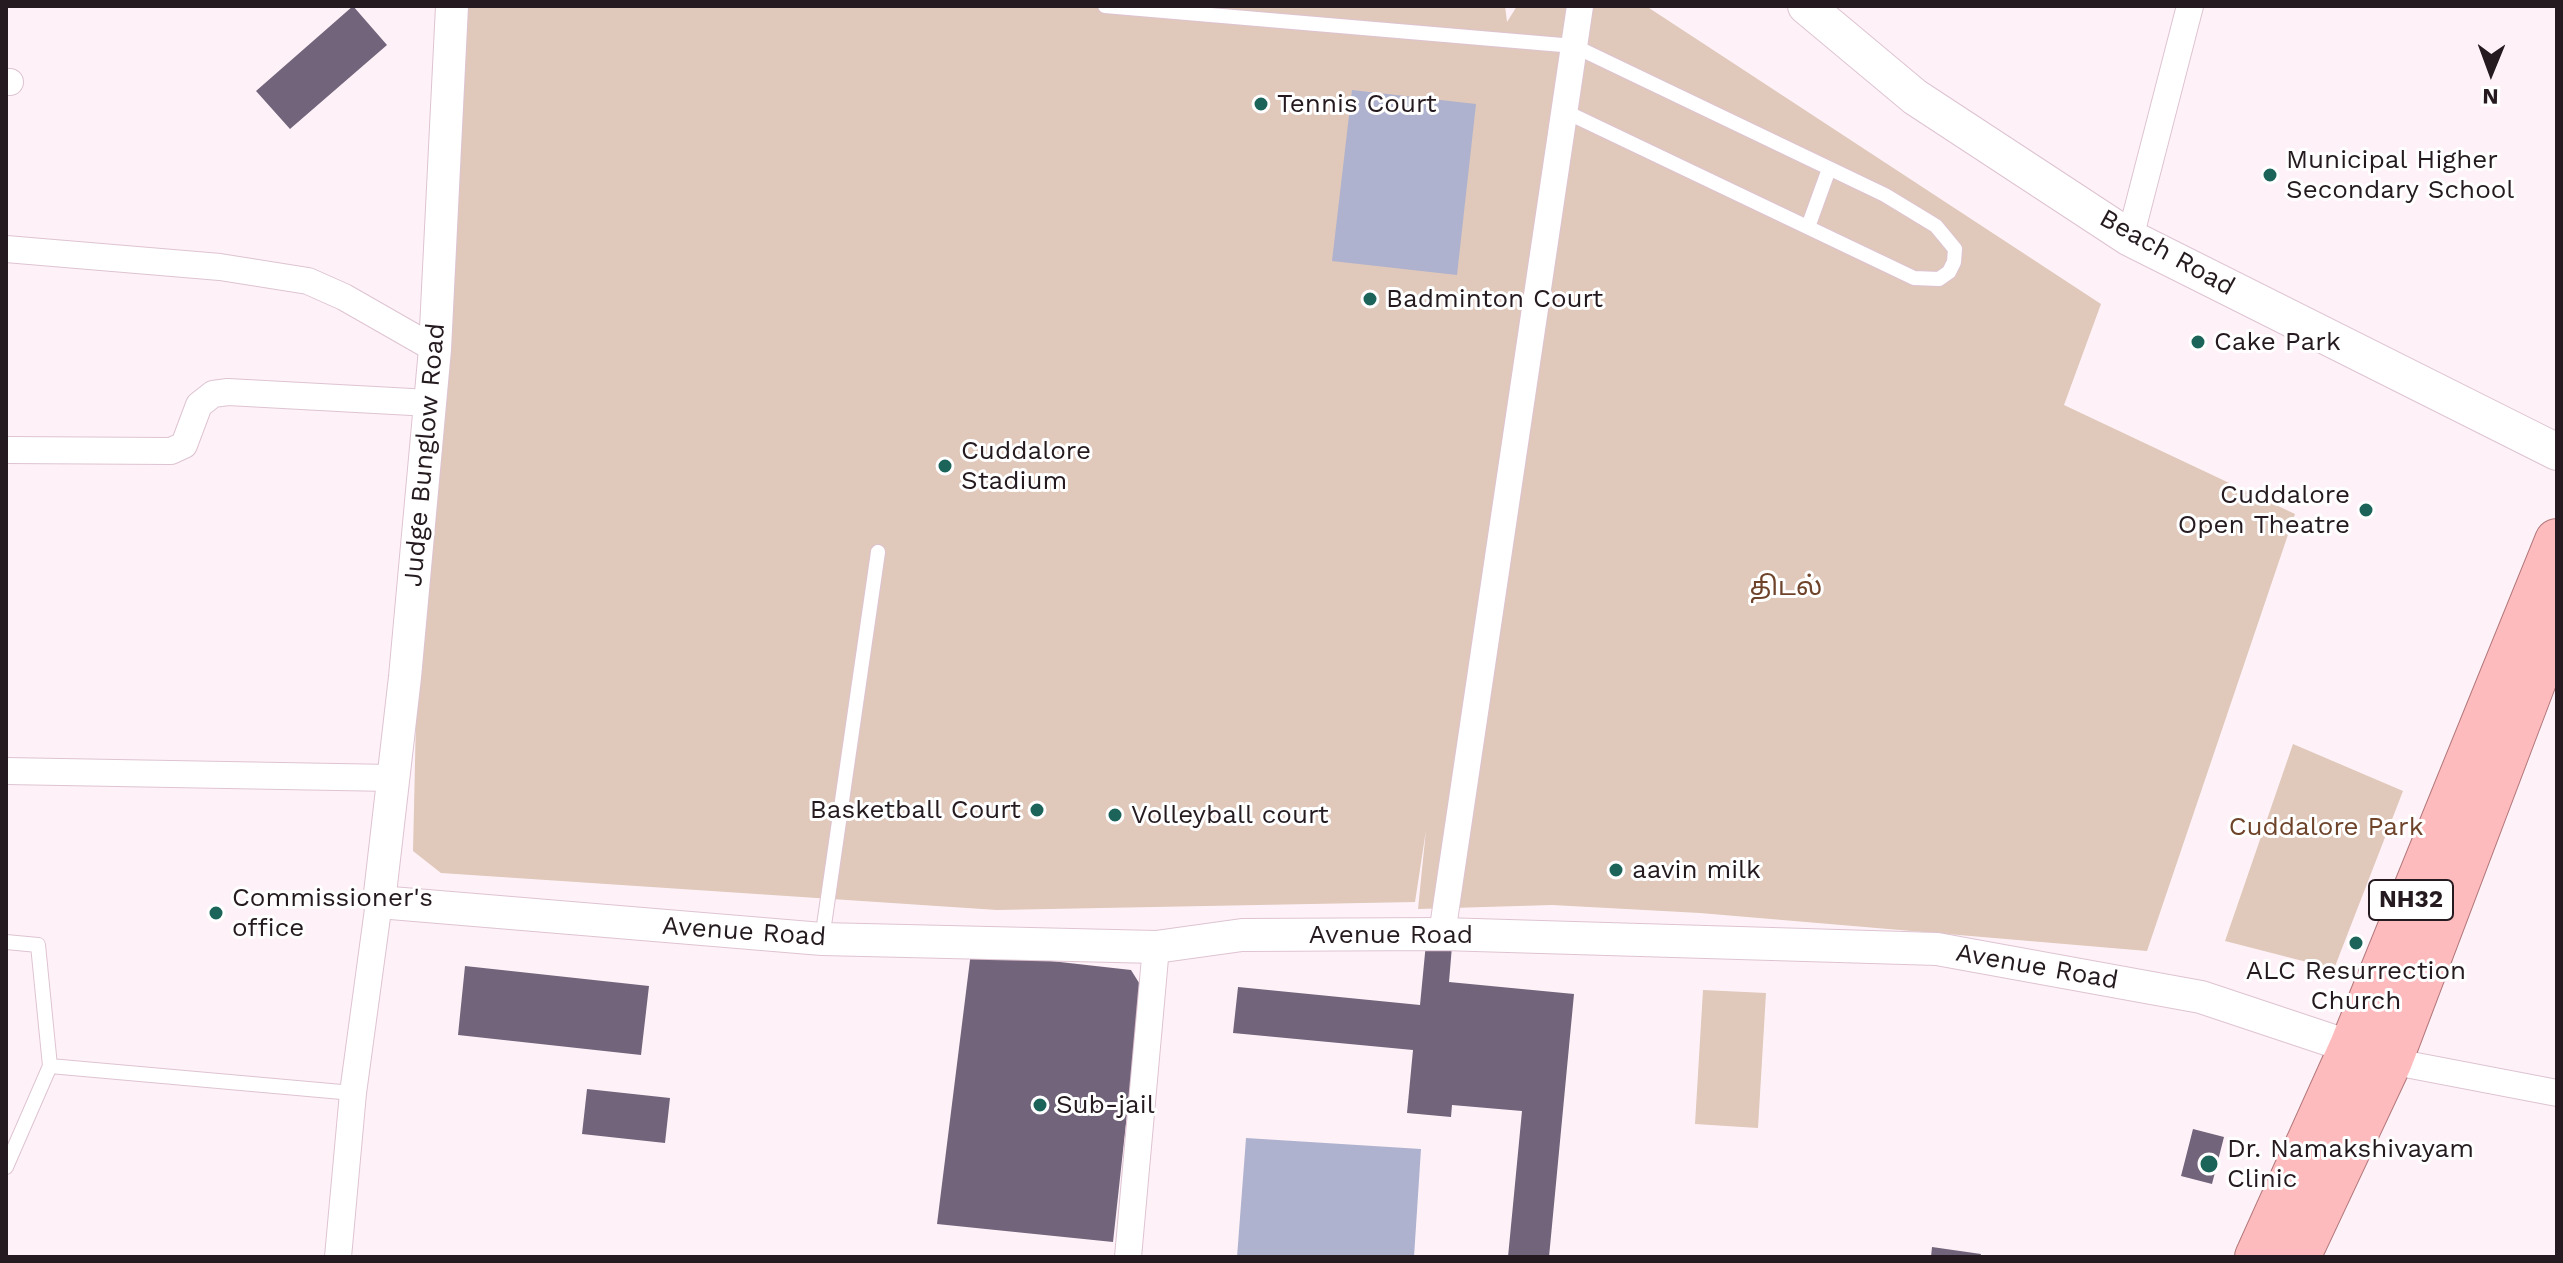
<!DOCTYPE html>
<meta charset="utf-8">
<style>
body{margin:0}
#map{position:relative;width:2563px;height:1263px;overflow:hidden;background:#fef2f8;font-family:"Work Sans",sans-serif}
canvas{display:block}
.frame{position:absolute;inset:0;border:8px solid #241a1f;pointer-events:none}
.north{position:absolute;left:2451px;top:32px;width:80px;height:80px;-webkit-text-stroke:6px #fff;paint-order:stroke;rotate:181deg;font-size:22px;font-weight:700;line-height:32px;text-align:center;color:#241a1f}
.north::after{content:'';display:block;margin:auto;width:28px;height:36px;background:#241a1f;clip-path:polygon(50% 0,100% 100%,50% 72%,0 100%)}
</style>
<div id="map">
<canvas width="2563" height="1263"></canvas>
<div class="frame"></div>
<div class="north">N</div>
</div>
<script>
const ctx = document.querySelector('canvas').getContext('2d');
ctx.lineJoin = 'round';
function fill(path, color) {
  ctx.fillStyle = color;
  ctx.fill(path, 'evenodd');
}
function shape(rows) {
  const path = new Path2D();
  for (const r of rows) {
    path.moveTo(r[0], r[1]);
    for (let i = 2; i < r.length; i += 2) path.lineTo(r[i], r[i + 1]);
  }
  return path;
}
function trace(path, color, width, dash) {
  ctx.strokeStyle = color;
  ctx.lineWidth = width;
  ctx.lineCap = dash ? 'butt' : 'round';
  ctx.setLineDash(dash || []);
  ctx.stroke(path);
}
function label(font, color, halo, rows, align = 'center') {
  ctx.font = font + ' "Work Sans","Noto Sans Tamil",sans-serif';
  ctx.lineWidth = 6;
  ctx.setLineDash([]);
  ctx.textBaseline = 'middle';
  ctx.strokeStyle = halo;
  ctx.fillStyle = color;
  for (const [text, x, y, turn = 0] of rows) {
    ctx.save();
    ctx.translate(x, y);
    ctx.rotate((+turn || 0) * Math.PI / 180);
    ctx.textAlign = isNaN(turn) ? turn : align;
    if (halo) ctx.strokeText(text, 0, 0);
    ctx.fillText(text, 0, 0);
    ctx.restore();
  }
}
fill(shape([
 [465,6,1505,6,1507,22,1517,6,1646,6,2101,304,2064,405,2295,514,2147,951,1700,913,1552,905,1418,909,1426,830,1415,902,997,910,441,873,413,851,420,542],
 [2293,744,2403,791,2334,969,2225,941],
 [1703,990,1766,993,1758,1128,1695,1124]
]), '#e0c8bb');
fill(shape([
 [1352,90,1476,104,1457,275,1332,261],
 [1246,1138,1421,1149,1414,1257,1237,1257]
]), '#aeb2ce');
fill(shape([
 [353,6,387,45,290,129,256,91],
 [1426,943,1452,946,1449,982,1574,994,1549,1257,1508,1257,1522,1111,1452,1105,1451,1117,1407,1113,1413,1050,1233,1033,1238,987,1420,1005],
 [971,952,1131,970,1141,986,1113,1242,937,1224],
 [465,966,649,986,641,1055,458,1035],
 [587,1089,670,1098,665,1143,582,1134],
 [2193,1129,2224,1137,2212,1184,2181,1176],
 [1932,1247,1981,1254,1980,1257,1931,1257]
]), '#72647b');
const service = shape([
 [1105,6,1574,46,1885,195,1936,226,1955,249,1954,262,1949,272,1939,279,1914,278,1564,111],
 [1808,227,1829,169],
 [822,939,878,552],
 [6,942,38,945,50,1066,6,1167],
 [50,1066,353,1093]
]);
const minor = shape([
 [6,82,10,82],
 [2130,238,2190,6],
 [6,249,220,267,308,281,344,297,435,349],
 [6,450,171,451,184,445,199,405,213,394,228,392,430,403],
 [6,771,392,778],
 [1442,934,1580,6],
 [2390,1061,2557,1093],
 [338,1257,353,1093,379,902],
 [1128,1257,1156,947]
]);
const tertiary = shape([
 [452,6,435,349,405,677,379,902,822,939,1156,947,1242,935,1442,934,1937,949,2201,997,2372,1054]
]);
const secondary = shape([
 [1806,6,1915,97,2130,238,2557,452]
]);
const trunk = shape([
 [2257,1257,2352,1046,2557,541],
 [2298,1257,2390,1061,2557,620]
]);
trace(service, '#dec3d1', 16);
trace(minor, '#dec3d1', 28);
trace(tertiary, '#dec3d1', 34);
trace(secondary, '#dec3d1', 38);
trace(trunk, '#b2787b', 46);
trace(service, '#fff', 14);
trace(minor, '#fff', 26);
trace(tertiary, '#fff', 32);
trace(secondary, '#fff', 36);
trace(trunk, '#febbbe', 44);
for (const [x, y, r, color] of [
 [1261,104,8,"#1c6459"],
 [2270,175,8,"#1c6459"],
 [1370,299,8,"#1c6459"],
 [2198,342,8,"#1c6459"],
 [945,466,8,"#1c6459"],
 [2366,510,8,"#1c6459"],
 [1037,810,8,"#1c6459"],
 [1115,815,8,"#1c6459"],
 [1616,870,8,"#1c6459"],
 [216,913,8,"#1c6459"],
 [2356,943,8,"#1c6459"],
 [1040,1105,8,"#1c6459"],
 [2209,1164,10,"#1c6459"]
]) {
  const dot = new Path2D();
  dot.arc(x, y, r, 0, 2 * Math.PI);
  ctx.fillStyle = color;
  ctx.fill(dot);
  trace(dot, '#fff', 3);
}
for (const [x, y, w] of [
 [2411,900,84]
]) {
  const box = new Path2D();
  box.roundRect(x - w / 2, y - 20, w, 40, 6);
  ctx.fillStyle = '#fff';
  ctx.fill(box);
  trace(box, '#241a1f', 2);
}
label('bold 24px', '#241a1f', null, [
 ["NH32",2411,900]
]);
label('26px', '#241a1f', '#fff', [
 ["Tennis Court",1277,104],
 ["Municipal Higher",2286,160],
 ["Secondary School",2286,190],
 ["Badminton Court",1386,299],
 ["Cake Park",2214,342],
 ["Cuddalore",961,451],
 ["Stadium",961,481],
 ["Cuddalore",2350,495,"right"],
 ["Open Theatre",2350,525,"right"],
 ["Basketball Court",1021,810,"right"],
 ["Volleyball court",1131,815],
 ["aavin milk",1632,870],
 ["Commissioner's",232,898],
 ["office",232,928],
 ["ALC Resurrection",2356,971,"center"],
 ["Church",2356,1001,"center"],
 ["Sub-jail",1056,1105],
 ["Dr. Namakshivayam",2227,1149],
 ["Clinic",2227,1179]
], 'left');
label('26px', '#241a1f', '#fff', [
 ["Beach Road",2167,253,29],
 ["Judge Bunglow Road",425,455,-85],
 ["Avenue Road",744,932,4],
 ["Avenue Road",1391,935],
 ["Avenue Road",2037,967,10]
]);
label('26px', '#6e432a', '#fff', [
 ["திடல்",1786,587],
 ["Cuddalore Park",2326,827]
]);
</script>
